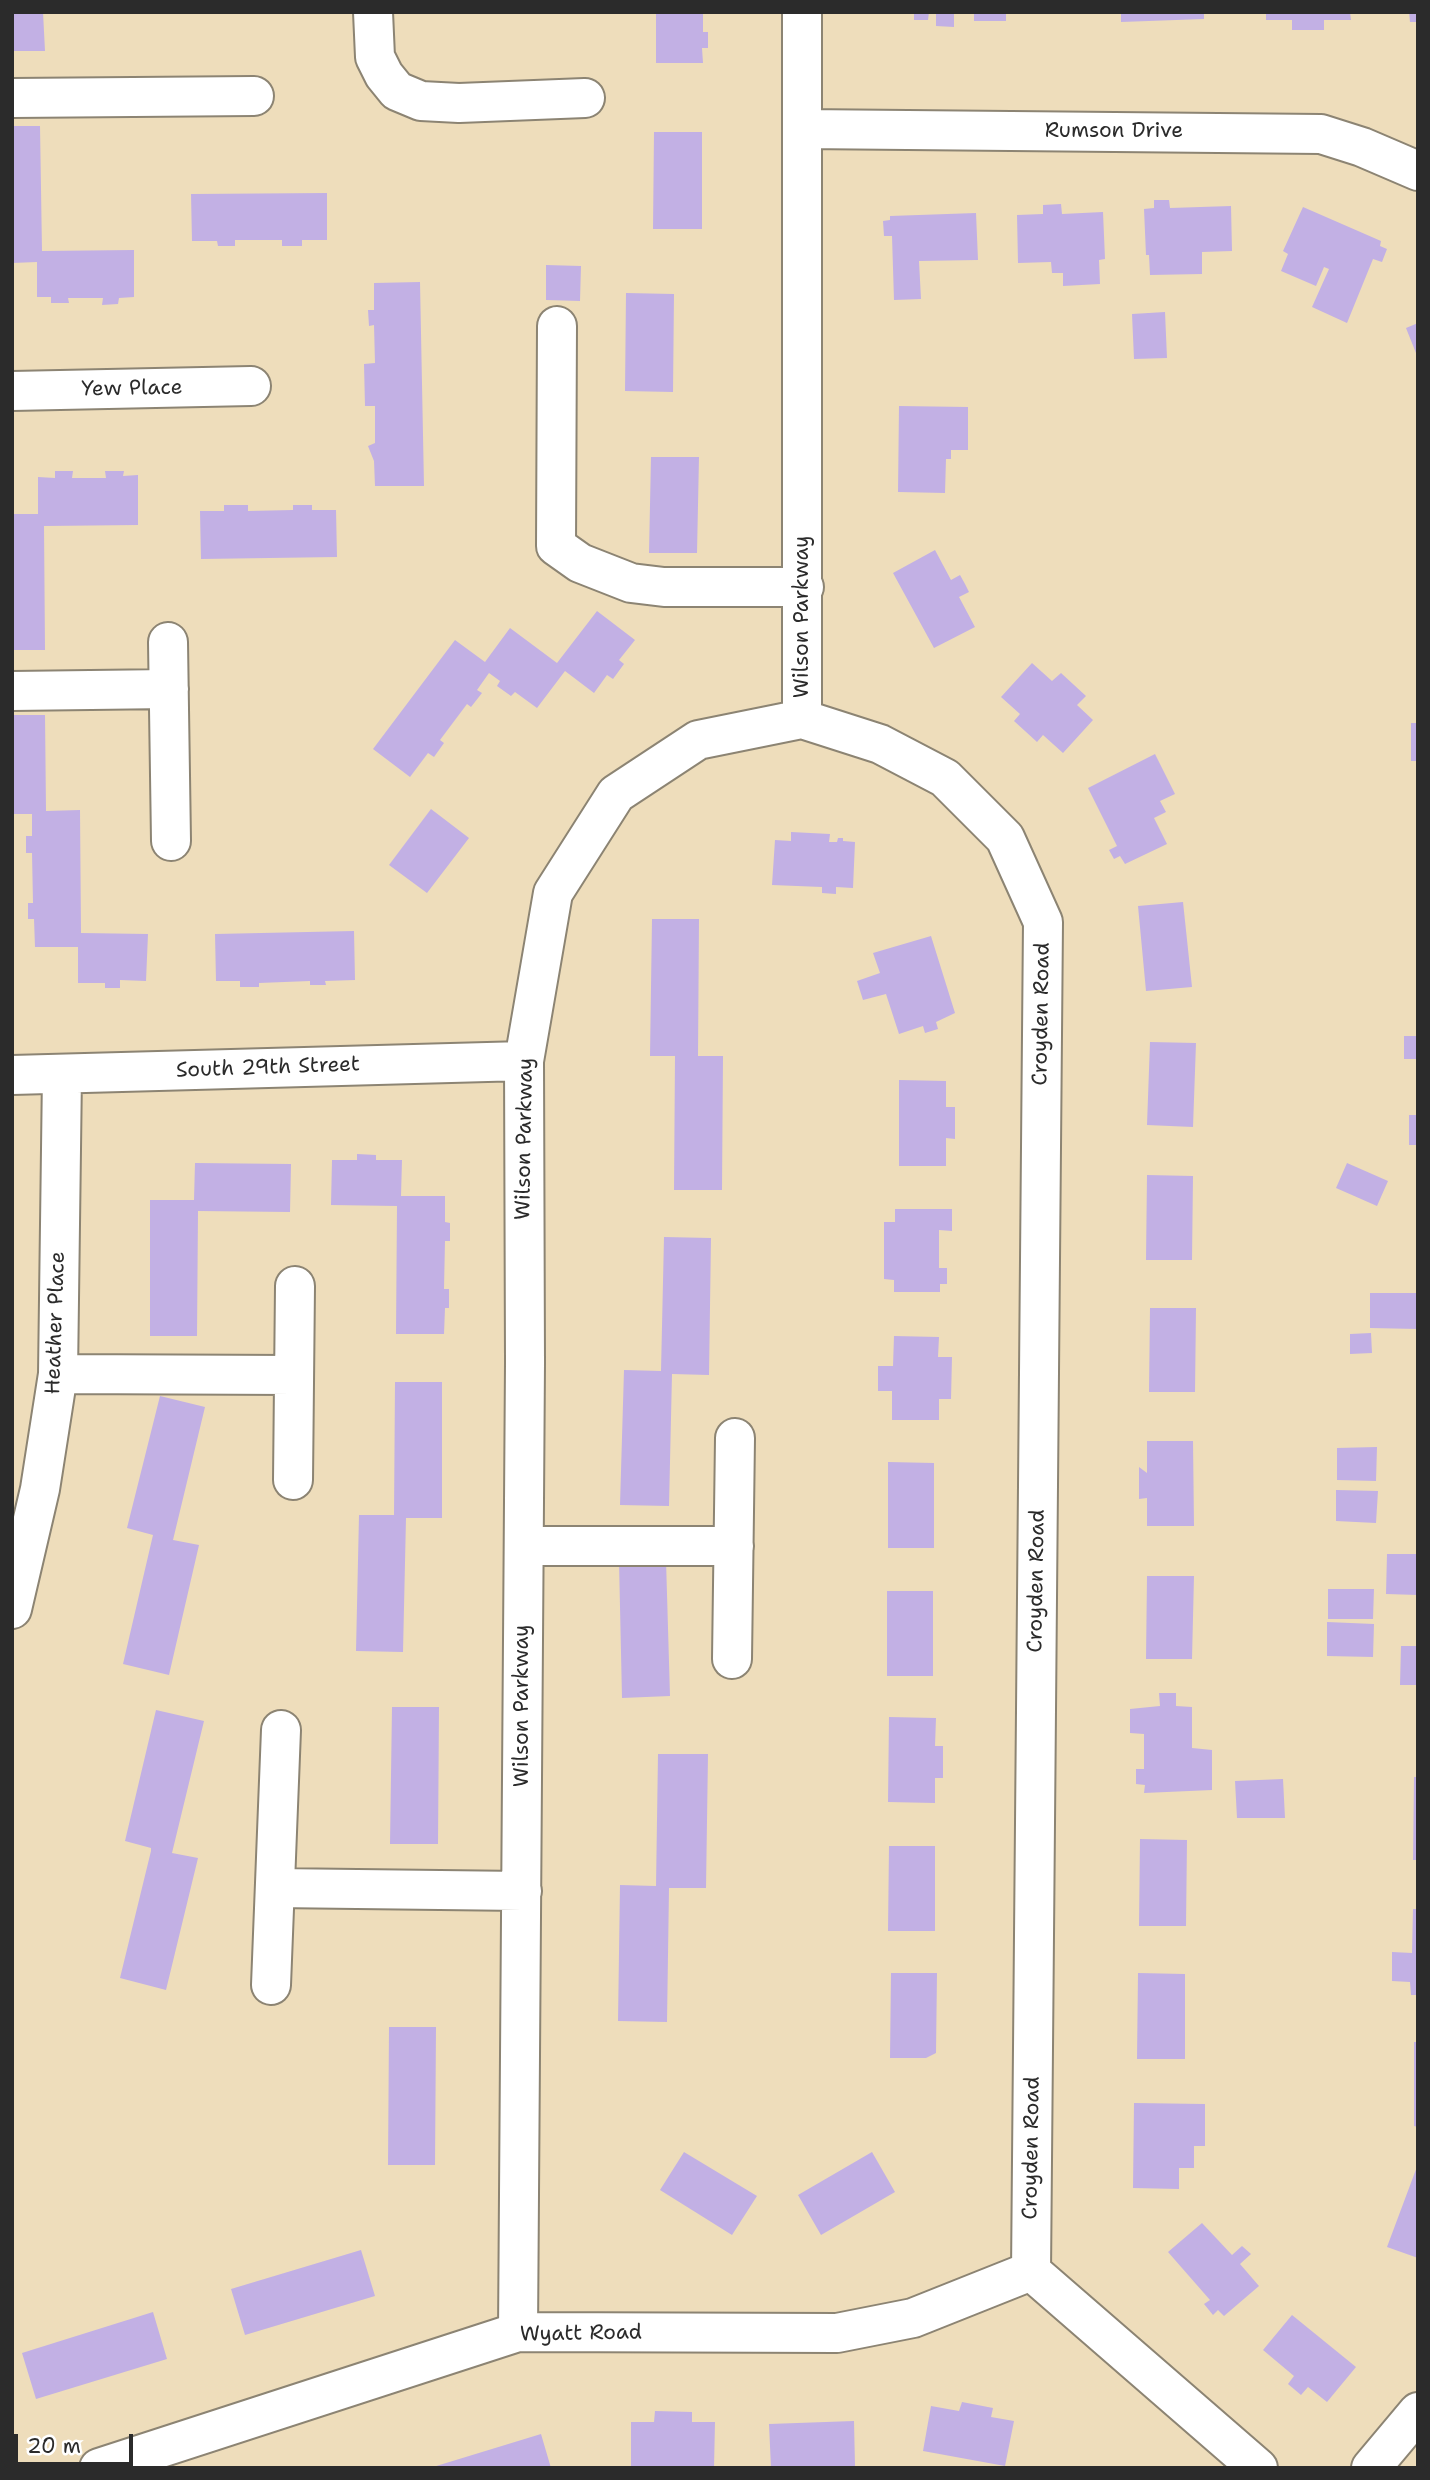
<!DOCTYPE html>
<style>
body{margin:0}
#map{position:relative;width:1430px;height:2480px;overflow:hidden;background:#edb;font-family:"Shantell Sans",sans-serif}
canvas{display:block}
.frame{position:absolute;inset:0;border:14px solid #2b2b2b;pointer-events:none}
.scale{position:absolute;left:14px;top:2434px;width:119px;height:32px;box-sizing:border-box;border:4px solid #2b2b2b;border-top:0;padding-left:9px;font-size:21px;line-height:24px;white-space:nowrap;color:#2b2b2b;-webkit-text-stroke:5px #fff;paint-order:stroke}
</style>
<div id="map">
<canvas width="1430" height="2480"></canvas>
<div class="frame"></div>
<div class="scale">20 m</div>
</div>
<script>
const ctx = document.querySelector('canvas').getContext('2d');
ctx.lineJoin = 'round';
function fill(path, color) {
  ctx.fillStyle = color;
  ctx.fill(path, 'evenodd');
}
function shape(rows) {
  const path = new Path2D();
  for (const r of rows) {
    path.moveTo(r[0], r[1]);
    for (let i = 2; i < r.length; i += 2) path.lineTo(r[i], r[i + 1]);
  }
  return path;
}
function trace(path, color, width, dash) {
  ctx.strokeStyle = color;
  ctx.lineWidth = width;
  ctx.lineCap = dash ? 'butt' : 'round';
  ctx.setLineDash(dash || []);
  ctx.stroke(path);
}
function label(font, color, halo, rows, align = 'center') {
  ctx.font = font + ' "Shantell Sans",sans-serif';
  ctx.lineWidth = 6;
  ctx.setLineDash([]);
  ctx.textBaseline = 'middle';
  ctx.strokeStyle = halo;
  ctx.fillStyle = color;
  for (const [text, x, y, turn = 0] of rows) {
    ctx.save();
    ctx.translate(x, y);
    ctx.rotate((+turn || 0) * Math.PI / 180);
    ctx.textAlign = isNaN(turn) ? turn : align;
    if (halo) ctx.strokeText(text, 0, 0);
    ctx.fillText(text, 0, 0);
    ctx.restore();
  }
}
fill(shape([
 [12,12,43,12,45,51,12,51],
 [656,12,703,12,703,32,708,32,708,48,702,48,703,63,656,63],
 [914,12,929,12,928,20,914,20],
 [936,12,954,12,954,27,936,26],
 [974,12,1006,12,1006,21,974,21],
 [1121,12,1204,12,1204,19,1121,22],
 [1266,12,1350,12,1351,20,1324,20,1324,30,1292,30,1292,20,1266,20],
 [1409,12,1418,12,1418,22,1410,22],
 [12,126,40,126,42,251,134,250,134,297,119,298,118,304,102,305,103,298,68,298,69,303,51,303,51,297,37,297,37,262,12,263],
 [654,132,702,132,702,229,653,229],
 [327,193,327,240,302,240,302,246,282,246,282,240,235,240,235,246,218,246,217,241,192,241,191,194],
 [1154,200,1169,200,1170,208,1231,206,1232,251,1202,252,1202,274,1150,275,1149,255,1146,255,1144,209,1154,208],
 [1061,204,1062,214,1103,212,1105,259,1099,260,1100,284,1063,286,1063,273,1052,273,1051,262,1018,263,1017,215,1043,214,1043,205],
 [1303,207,1381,241,1380,246,1387,249,1382,262,1373,259,1347,323,1312,307,1329,269,1324,267,1316,286,1281,271,1288,254,1283,251],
 [976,213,978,260,919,261,921,299,894,300,892,236,884,236,883,221,890,220,890,216],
 [546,265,581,266,580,301,546,300],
 [420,282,424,486,375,486,374,461,368,446,375,443,375,406,365,406,364,364,375,363,374,325,369,326,368,310,374,310,374,283],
 [626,293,674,294,673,392,625,391],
 [1165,312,1167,358,1134,359,1132,314],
 [1418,323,1418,358,1406,328],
 [899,406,968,407,968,450,951,450,951,459,946,459,945,493,898,492],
 [651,457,699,457,697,553,649,553],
 [55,471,73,471,72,478,106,478,105,471,124,471,123,476,138,475,138,525,44,526,45,650,12,650,12,514,38,514,38,477,55,478],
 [224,505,248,505,248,511,293,510,293,505,312,505,312,510,336,510,337,557,201,559,200,511,224,511],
 [935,550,951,580,960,575,965,584,969,592,959,597,975,627,934,648,893,573],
 [597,611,635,640,619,660,624,664,613,679,607,675,594,693,565,671,537,708,515,692,511,696,497,686,500,681,489,673,477,690,482,693,471,707,467,704,440,740,444,743,434,757,428,753,410,777,373,749,455,640,485,662,510,628,557,663],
 [1032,663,1052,681,1061,673,1086,696,1077,705,1093,720,1063,753,1043,735,1037,742,1025,731,1014,721,1020,714,1001,697],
 [12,715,45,715,46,811,80,810,81,933,148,934,146,981,120,980,120,988,105,988,105,983,78,983,78,947,35,947,34,919,28,919,28,903,33,903,32,853,26,853,26,836,32,836,32,814,12,814],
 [1411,723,1418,723,1418,761,1411,761],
 [1155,754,1175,794,1160,801,1166,812,1154,818,1167,844,1125,864,1120,856,1114,859,1109,850,1117,846,1088,788],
 [431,809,469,838,427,893,389,865],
 [791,832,830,834,829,842,837,842,838,838,843,838,843,841,855,842,853,888,836,887,836,894,822,893,822,887,772,885,775,840,791,841],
 [1183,902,1192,987,1146,991,1138,906],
 [652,919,699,919,698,1056,723,1056,722,1190,674,1190,675,1056,650,1056],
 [354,931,355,980,325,981,326,985,310,985,310,981,259,983,259,987,240,987,240,981,216,981,215,934],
 [931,936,955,1013,936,1022,938,1029,925,1033,923,1026,899,1034,886,994,863,1000,857,981,880,973,873,953],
 [1404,1036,1418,1036,1418,1059,1404,1059],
 [1150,1042,1196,1043,1193,1127,1147,1125],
 [899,1080,946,1081,946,1107,955,1107,955,1139,946,1138,946,1166,899,1166],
 [1409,1115,1418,1115,1418,1145,1409,1145],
 [357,1154,376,1155,376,1160,402,1160,401,1196,445,1196,445,1222,450,1223,450,1241,445,1241,444,1289,449,1289,449,1308,445,1308,444,1334,396,1334,397,1206,331,1205,332,1160,357,1160],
 [195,1163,291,1164,290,1212,198,1211,197,1336,150,1336,150,1200,194,1200],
 [1347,1163,1388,1181,1377,1206,1336,1188],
 [1147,1175,1193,1176,1192,1260,1146,1260],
 [895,1209,952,1209,952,1231,939,1230,939,1268,947,1268,947,1284,940,1284,940,1292,894,1292,894,1280,884,1279,884,1222,895,1222],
 [664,1237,711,1238,709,1375,672,1374,669,1506,620,1505,624,1370,661,1371],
 [1370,1293,1418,1293,1418,1329,1370,1328],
 [1150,1308,1196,1308,1195,1392,1149,1392],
 [1371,1333,1372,1353,1350,1354,1350,1334],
 [894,1336,939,1337,938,1357,952,1357,951,1399,939,1399,939,1420,892,1420,892,1391,878,1391,878,1366,893,1366],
 [395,1382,442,1382,442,1518,406,1518,403,1652,356,1651,359,1515,394,1515],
 [160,1396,205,1407,173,1540,199,1545,169,1675,123,1664,153,1535,127,1528],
 [1147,1441,1193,1441,1194,1526,1147,1526,1147,1498,1139,1499,1139,1467,1147,1473],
 [1377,1447,1376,1481,1337,1480,1337,1448],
 [888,1462,934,1463,934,1548,888,1548],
 [1336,1490,1378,1491,1376,1523,1336,1521],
 [1387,1554,1418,1554,1418,1595,1386,1594],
 [666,1560,670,1696,622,1698,619,1561],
 [1147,1576,1194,1576,1192,1659,1146,1659],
 [1328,1589,1374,1589,1373,1619,1328,1619],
 [887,1591,933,1591,933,1676,887,1676],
 [1327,1622,1374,1624,1373,1657,1327,1656],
 [1401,1646,1418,1646,1418,1685,1400,1685],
 [1159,1693,1176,1693,1176,1706,1192,1707,1192,1748,1212,1750,1212,1790,1144,1793,1145,1785,1136,1784,1136,1769,1144,1769,1144,1734,1130,1733,1130,1709,1160,1706],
 [392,1707,439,1707,438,1844,390,1844],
 [156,1710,204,1721,172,1853,198,1858,166,1990,120,1978,151,1851,151,1848,125,1841],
 [889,1717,936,1718,935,1746,943,1746,943,1778,935,1778,935,1803,888,1802],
 [658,1754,708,1754,706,1888,669,1888,667,2022,618,2021,620,1885,656,1886],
 [1414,1777,1418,1777,1418,1860,1413,1860],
 [1283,1779,1285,1818,1237,1818,1235,1781],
 [1140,1839,1187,1840,1186,1926,1139,1926],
 [889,1846,935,1846,935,1931,888,1931],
 [1413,1909,1418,1909,1418,1995,1411,1995,1410,1982,1392,1981,1392,1952,1412,1953],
 [891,1973,937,1973,936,2053,926,2058,890,2058],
 [1138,1973,1185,1974,1185,2059,1137,2059],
 [389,2027,436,2027,435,2165,388,2165],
 [1414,2042,1418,2042,1418,2127,1414,2126],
 [1134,2103,1205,2104,1205,2146,1194,2146,1194,2168,1179,2168,1179,2189,1133,2188],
 [684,2152,757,2196,732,2235,660,2190],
 [872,2152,895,2192,821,2235,798,2195],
 [1418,2164,1418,2258,1387,2247],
 [1202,2223,1232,2255,1242,2246,1251,2254,1240,2264,1259,2286,1224,2316,1218,2310,1213,2315,1204,2304,1210,2300,1168,2252],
 [361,2250,375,2296,245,2335,231,2289],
 [153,2312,167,2359,36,2399,22,2353],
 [1292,2315,1356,2367,1327,2402,1308,2387,1301,2395,1288,2384,1294,2376,1263,2350],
 [962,2402,993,2408,991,2417,1014,2421,1005,2466,923,2451,931,2406,959,2411],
 [655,2411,692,2412,692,2422,715,2422,714,2468,631,2467,631,2422,654,2422],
 [854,2421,855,2466,771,2468,769,2424],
 [541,2434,551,2468,433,2468,433,2467]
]), '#c2b0e4');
const minor = shape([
 [373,12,375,57,384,75,397,91,421,101,459,103,585,98],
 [802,12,802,719],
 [12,98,254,96],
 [804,129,1321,134,1362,147,1418,171],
 [557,326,556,546,580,563,631,583,664,587,804,587],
 [12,391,251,386],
 [168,642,171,841],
 [12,691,169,689],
 [12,1075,524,1061],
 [58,1374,294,1375],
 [293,1480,295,1286],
 [524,1546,734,1546],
 [12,1609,40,1489,58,1374,62,1074],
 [732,1659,735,1438],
 [275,1888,522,1891],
 [271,1985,281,1730],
 [518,2332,525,1363,524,1061,553,893,616,794,698,740,802,719,880,744,945,778,1005,838,1043,922,1031,2271,1258,2468],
 [99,2468,518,2332,837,2333,913,2318,1031,2271],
 [1371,2468,1418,2412]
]);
trace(minor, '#8c8473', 42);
trace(minor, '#fff', 38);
label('21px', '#2b2b2b', '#fff', [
 ["Rumson Drive",1114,132],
 ["Yew Place",132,389,-1],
 ["Wilson Parkway",803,617,-90],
 ["Croyden Road",1042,1014,-89],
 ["South 29th Street",268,1068,-2],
 ["Wilson Parkway",525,1139,-89],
 ["Heather Place",56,1323,-88],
 ["Croyden Road",1037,1581,-89],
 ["Wilson Parkway",523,1706,-90],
 ["Croyden Road",1032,2148,-89],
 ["Wyatt Road",581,2334,-1]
]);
</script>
